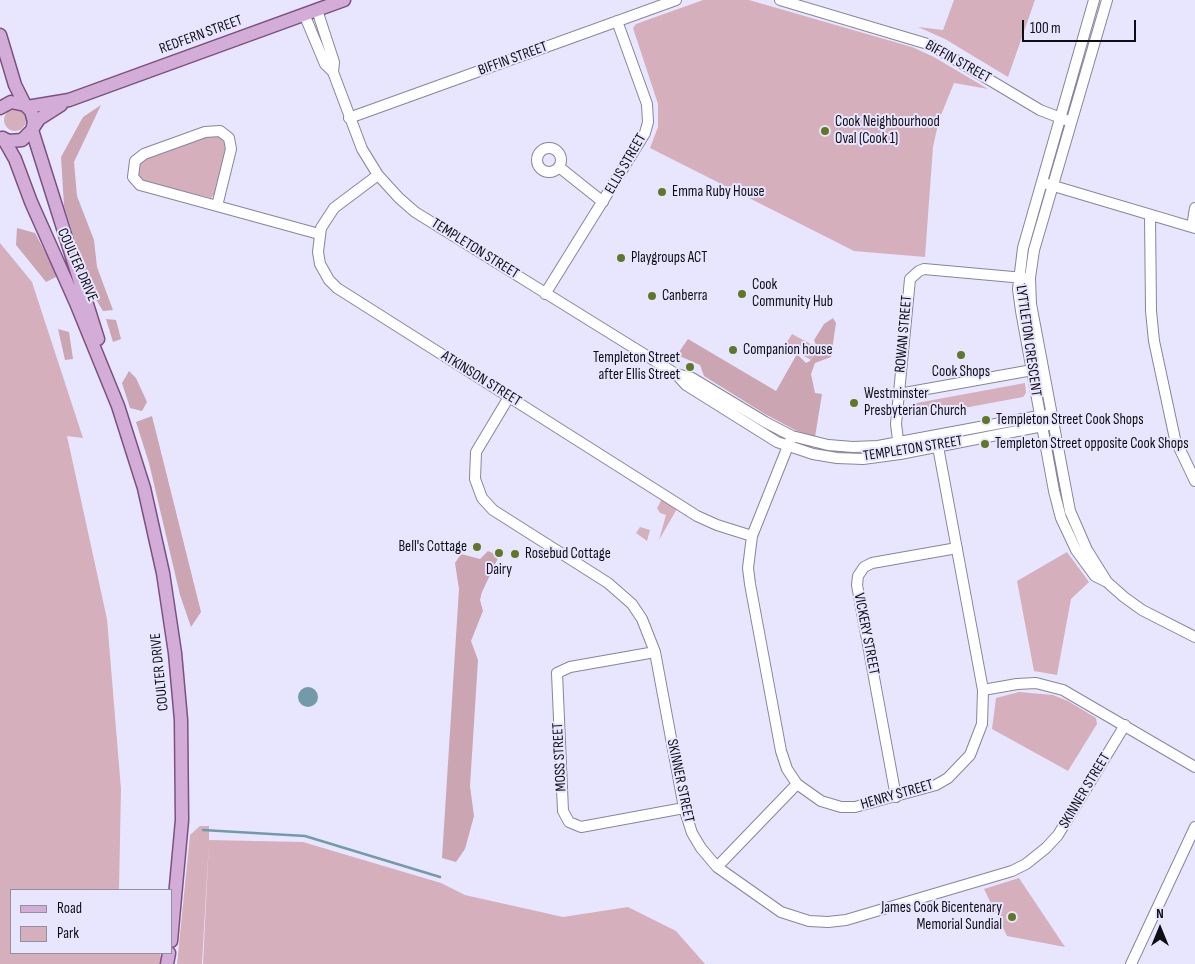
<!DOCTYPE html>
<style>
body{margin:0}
#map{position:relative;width:1195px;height:964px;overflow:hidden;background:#e8e6fe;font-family:"Sofia Sans Condensed",sans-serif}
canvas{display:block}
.legend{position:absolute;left:10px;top:889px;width:162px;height:65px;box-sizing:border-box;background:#e8e6fe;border:1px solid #9190a1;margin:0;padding:6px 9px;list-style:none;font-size:15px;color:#0f0e16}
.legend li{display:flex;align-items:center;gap:10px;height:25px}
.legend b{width:25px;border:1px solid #9190a1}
.north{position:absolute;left:1135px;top:904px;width:50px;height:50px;-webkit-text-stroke:4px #e8e6fe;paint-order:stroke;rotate:0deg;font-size:14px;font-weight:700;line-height:20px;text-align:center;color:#0f0e16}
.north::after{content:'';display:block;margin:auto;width:18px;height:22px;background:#0f0e16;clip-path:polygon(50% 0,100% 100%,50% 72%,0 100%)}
.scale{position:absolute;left:1022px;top:20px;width:114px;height:22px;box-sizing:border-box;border:2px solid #0f0e16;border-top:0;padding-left:6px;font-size:15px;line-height:18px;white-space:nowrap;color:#0f0e16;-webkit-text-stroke:4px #e8e6fe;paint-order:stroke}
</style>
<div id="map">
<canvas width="1195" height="964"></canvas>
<ul class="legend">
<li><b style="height:6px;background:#d3acd7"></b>Road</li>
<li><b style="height:14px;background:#d5b0bc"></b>Park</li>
</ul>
<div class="north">N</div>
<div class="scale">100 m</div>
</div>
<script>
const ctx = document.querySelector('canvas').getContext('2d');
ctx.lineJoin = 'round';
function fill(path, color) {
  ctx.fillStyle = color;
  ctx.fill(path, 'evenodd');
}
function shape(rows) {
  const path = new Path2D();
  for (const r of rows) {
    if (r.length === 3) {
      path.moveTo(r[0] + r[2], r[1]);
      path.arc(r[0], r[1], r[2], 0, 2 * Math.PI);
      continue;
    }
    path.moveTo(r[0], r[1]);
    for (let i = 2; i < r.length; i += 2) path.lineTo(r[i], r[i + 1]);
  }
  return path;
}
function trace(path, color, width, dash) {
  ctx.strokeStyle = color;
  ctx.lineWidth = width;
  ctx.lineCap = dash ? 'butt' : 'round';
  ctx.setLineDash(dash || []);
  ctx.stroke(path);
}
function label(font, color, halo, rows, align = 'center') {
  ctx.font = font + ' "Sofia Sans Condensed",sans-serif';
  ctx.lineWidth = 4;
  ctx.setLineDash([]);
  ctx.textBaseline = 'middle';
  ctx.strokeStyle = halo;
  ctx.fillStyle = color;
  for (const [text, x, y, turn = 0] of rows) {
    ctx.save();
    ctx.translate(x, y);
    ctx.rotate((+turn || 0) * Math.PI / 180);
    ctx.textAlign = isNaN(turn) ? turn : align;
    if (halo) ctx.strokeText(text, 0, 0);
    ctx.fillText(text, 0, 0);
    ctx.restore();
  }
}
fill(shape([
 [703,0,749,0,912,47,934,57,988,89,954,83,939,120,933,147,925,257,854,251,650,148,658,127,658,104,633,28,636,24],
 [954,0,1035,0,1008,77,945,39,918,27,943,30],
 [15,120,11],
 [211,134,219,135,227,146,215,194,211,198,143,181,138,176,138,166,142,160],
 [0,243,32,282,83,438,67,436,107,619,121,789,119,890,11,890,11,953,160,953,162,964,0,964],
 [792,334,818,348,811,360,785,345],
 [1025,383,1026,393,1023,397,916,417,910,413,911,404],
 [662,499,678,507,659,540,666,515,660,513,657,508],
 [640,527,650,530,647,541,636,533],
 [1067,552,1089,582,1071,599,1057,675,1034,671,1017,581],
 [1019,692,1053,695,1068,701,1096,718,1097,724,1068,771,992,729,996,698],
 [200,826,209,826,209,840,303,842,441,883,465,895,563,917,628,907,676,931,705,964,203,964,209,842,202,964,177,964,190,835],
 [1019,878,1065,947,1007,936,984,889]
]), '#d5b0bc');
fill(shape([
 [101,105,74,162,77,196,94,240,97,267,113,310,103,311,91,291,64,206,61,157,83,117],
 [17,228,35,233,58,276,46,282,16,245],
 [833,318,836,323,831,357,815,363,811,374,815,393,822,394,815,437,797,431,765,414,704,376,700,365,677,355,688,339,776,391,797,354,806,363,810,361,818,350,814,340,824,324],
 [106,319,116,320,121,339,113,342],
 [58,329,69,332,73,359,65,360],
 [129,371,136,378,147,402,142,411,130,408,122,383],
 [152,416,201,612,191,627,180,595,149,463,136,422],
 [488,551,499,556,482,592,480,600,483,611,471,641,478,660,470,786,474,816,465,849,456,862,442,858,459,589,455,563,461,554,480,559]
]), '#cba5b1');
fill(shape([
 [308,697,10]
]), '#739aa9');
trace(shape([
 [203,830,305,836,440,877]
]), '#739aa9', 2.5);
const minor = shape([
 [780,0,931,45,1040,110,1066,120],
 [1094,0,1023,248,1018,289,1021,311,1054,491,1061,518,1076,550,1095,576,1107,582,1124,597,1142,610,1195,637],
 [1107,0,1034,250,1030,278,1031,304,1070,511,1087,550,1107,582],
 [317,10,334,62,333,72],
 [304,14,325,64,333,72,362,149,378,175,399,198,415,212,676,374,686,385,777,442,813,454,837,458,863,459,900,454,1053,424],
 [349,118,676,0],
 [549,160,12],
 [559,167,603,202],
 [378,175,334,208,321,228,318,252,320,264,329,280,337,288,697,516,717,525,752,536],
 [1047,184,1195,228],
 [217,206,140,185,133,177,135,161,144,154,205,132,220,131,229,138,231,149,217,206,319,234],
 [1150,215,1151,311,1154,341,1175,439,1195,481],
 [1192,227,1195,208],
 [545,294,645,133,648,122,647,104,617,21],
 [677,374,692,378,765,422,792,436,828,445,853,447,878,446,1044,415],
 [899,394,1038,369],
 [509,397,476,452,475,479,482,498,493,510,608,583,632,604,642,619,655,652,684,808,692,833,701,848,717,867,781,912,809,921,828,922,846,920,1012,871,1026,864,1046,848,1058,835,1125,725],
 [792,436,752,536,748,568,750,584,781,751,787,769,797,784,821,801,841,807,855,807,936,785,948,778,970,755,982,724,983,690,936,436],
 [899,448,896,424,910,279,919,271,924,269,1024,278],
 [655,652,570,667,557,673,563,811,569,822,581,827,684,808],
 [983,690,1017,684,1036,683,1063,690,1195,767],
 [896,797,857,585,858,576,864,567,872,563,957,548],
 [717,867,797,784],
 [1131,964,1195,827]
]);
const major = shape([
 [0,35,15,85,25,105],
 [27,107,69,100,344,0],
 [0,108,11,102,25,105,31,111,34,122,32,130,22,140,9,141,2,138],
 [33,128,39,119,61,105],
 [32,130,98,339],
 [3,138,15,159,31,202,76,303,118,406,144,488,163,573,175,653,181,720,182,820,171,941],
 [167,964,169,953]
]);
trace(minor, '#87859b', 12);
trace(major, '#7b5182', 15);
trace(minor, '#fff', 10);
trace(major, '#d3acd7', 12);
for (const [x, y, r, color] of [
 [825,131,5,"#617728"],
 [662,192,5,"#617728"],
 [621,258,5,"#617728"],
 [742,294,5,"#617728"],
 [652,296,5,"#617728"],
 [733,350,5,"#617728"],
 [961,355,5,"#617728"],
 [690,367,5,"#617728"],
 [854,403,5,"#617728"],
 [986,420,5,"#617728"],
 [985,444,5,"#617728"],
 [477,547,5,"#617728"],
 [499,553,5,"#617728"],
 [515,554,5,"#617728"],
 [1012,917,5,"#617728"]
]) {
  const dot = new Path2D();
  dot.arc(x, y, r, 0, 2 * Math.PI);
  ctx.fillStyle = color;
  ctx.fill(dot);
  trace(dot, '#e8e6fe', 2);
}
label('15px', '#0f0e16', '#e8e6fe', [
 ["REDFERN STREET",201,35,-20],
 ["BIFFIN STREET",513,59,-20],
 ["BIFFIN STREET",958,62,29],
 ["ELLIS STREET",626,164,-60],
 ["TEMPLETON STREET",475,249,32],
 ["COULTER DRIVE",77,265,66],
 ["ROWAN STREET",904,334,-85],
 ["LYTTLETON CRESCENT",1028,341,82],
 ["ATKINSON STREET",481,379,32],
 ["TEMPLETON STREET",913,449,-9],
 ["VICKERY STREET",866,634,79],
 ["COULTER DRIVE",160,672,-96],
 ["MOSS STREET",560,757,-93],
 ["SKINNER STREET",680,781,78],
 ["SKINNER STREET",1085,791,-59],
 ["HENRY STREET",897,795,-16]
]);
label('15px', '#0f0e16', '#e8e6fe', [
 ["Cook Neighbourhood",835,122],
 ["Oval (Cook 1)",835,139],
 ["Emma Ruby House",672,192],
 ["Playgroups ACT",631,258],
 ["Cook",752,285],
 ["Community Hub",752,302],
 ["Canberra",662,296],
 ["Companion house",743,350],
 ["Templeton Street",680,358,"right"],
 ["after Ellis Street",680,375,"right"],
 ["Cook Shops",961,372,"center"],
 ["Westminster",864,394],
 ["Presbyterian Church",864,411],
 ["Templeton Street Cook Shops",996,420],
 ["Templeton Street opposite Cook Shops",995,444],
 ["Bell's Cottage",467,547,"right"],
 ["Rosebud Cottage",525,554],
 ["Dairy",499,570,"center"],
 ["James Cook Bicentenary",1002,908,"right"],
 ["Memorial Sundial",1002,925,"right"]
], 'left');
</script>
